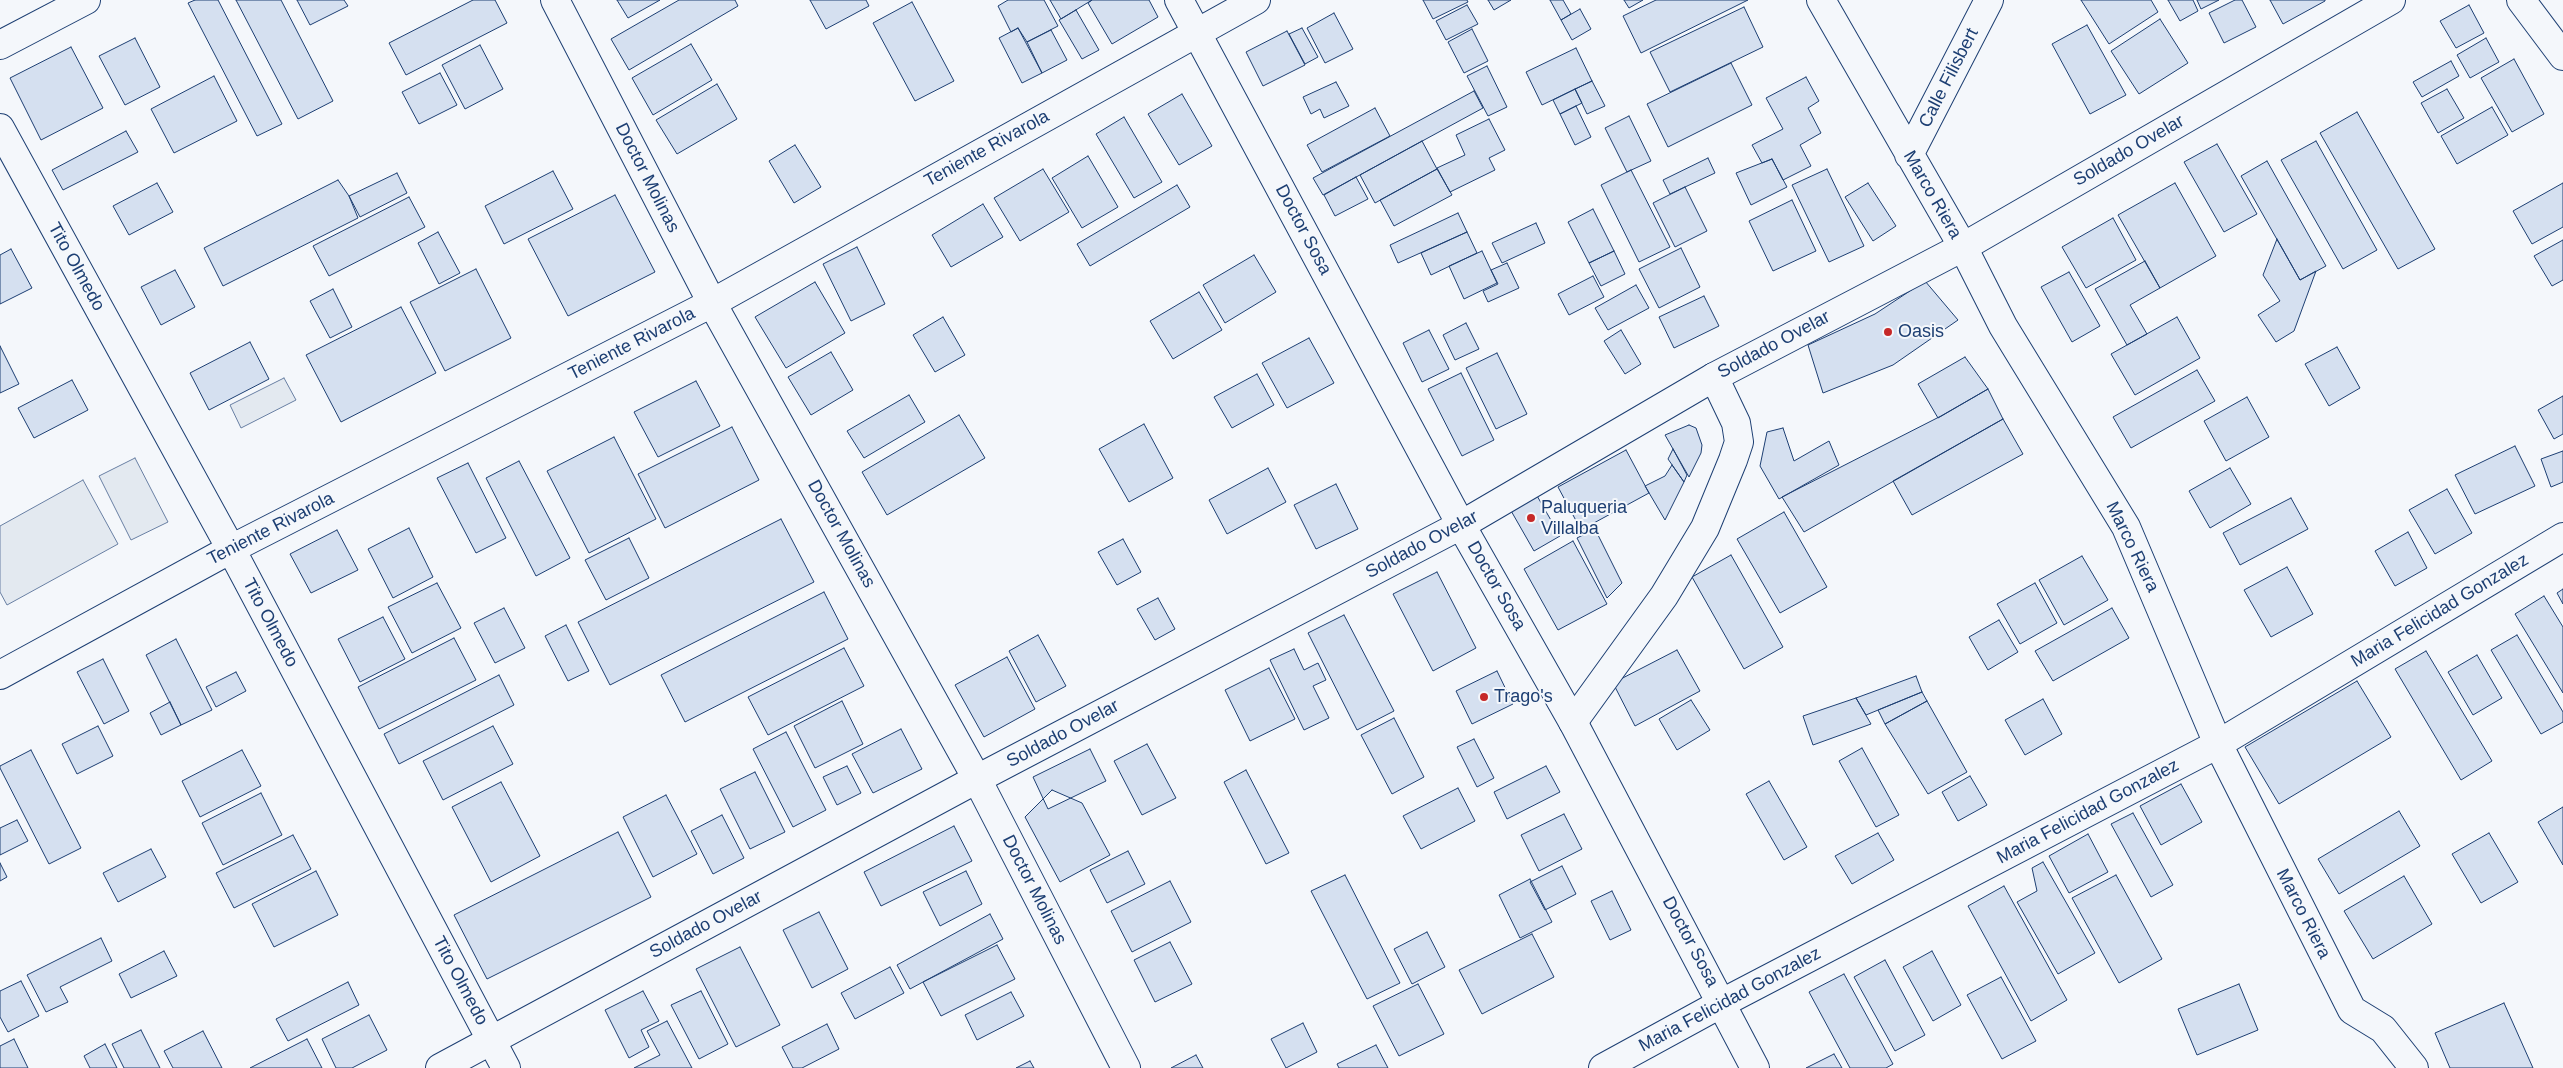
<!DOCTYPE html>
<style>
body{margin:0}
canvas{display:block;background:#f4f7fb}
</style>
<canvas width="2563" height="1068"></canvas>
<script>
const ctx = document.querySelector('canvas').getContext('2d');
ctx.lineJoin = 'round';
function fill(path, color) {
  ctx.fillStyle = color;
  ctx.fill(path, 'evenodd');
}
function shape(rows) {
  const path = new Path2D();
  for (const r of rows) {
    path.moveTo(r[0], r[1]);
    for (let i = 2; i < r.length; i += 2) path.lineTo(r[i], r[i + 1]);
  }
  return path;
}
function trace(path, color, width, dash) {
  ctx.strokeStyle = color;
  ctx.lineWidth = width;
  ctx.lineCap = dash ? 'butt' : 'round';
  ctx.setLineDash(dash || []);
  ctx.stroke(path);
}
function label(font, color, halo, rows, align = 'center') {
  ctx.font = font + ' Helvetica,sans-serif';
  ctx.lineWidth = 4;
  ctx.setLineDash([]);
  ctx.textBaseline = 'middle';
  ctx.strokeStyle = halo;
  ctx.fillStyle = color;
  for (const [text, x, y, turn = 0] of rows) {
    ctx.save();
    ctx.translate(x, y);
    ctx.rotate((+turn || 0) * Math.PI / 180);
    ctx.textAlign = isNaN(turn) ? turn : align;
    if (halo) ctx.strokeText(text, 0, 0);
    ctx.fillText(text, 0, 0);
    ctx.restore();
  }
}
const green = shape([
 [284,378,296,400,241,428,230,405,284,378],
 [135,458,168,522,131,540,99,476,135,458],
 [83,480,118,544,7,605,0,592,0,526,83,480]
]);
fill(green, '#e3e9f0');
trace(green, '#687fa3', 1);
const building = shape([
 [195,0,218,0,282,124,257,136,188,3,195,0],
 [236,0,281,0,333,101,298,119,236,0],
 [297,0,344,0,348,6,310,25,297,0],
 [473,0,495,0,507,23,406,75,389,43,473,0],
 [617,0,660,0,628,18,617,0],
 [679,0,735,0,738,6,629,70,611,39,679,0],
 [810,0,866,0,869,6,826,29,810,0],
 [1008,0,1044,0,1058,26,1027,42,1018,28,1011,32,998,6,1008,0],
 [1050,0,1092,0,1061,19,1050,0],
 [1092,0,1149,0,1158,17,1112,44,1088,3,1092,0],
 [1423,0,1467,0,1468,2,1433,19,1423,0],
 [1488,0,1511,0,1494,10,1488,0],
 [1550,0,1563,0,1571,14,1561,20,1550,0],
 [1624,0,1643,0,1629,8,1624,0],
 [1656,0,1748,0,1641,53,1623,16,1656,0],
 [2081,0,2151,0,2158,12,2109,44,2081,0],
 [2168,0,2193,0,2198,11,2180,21,2168,0],
 [2197,0,2219,0,2201,9,2197,0],
 [2235,0,2242,0,2256,27,2224,43,2209,13,2235,0],
 [2270,0,2325,0,2325,1,2283,24,2270,0],
 [912,2,954,81,915,101,873,23,912,2],
 [1467,5,1478,24,1446,40,1436,21,1467,5],
 [2469,5,2484,33,2456,48,2440,21,2469,5],
 [1744,7,1763,47,1670,92,1650,52,1744,7],
 [1580,9,1591,29,1572,40,1561,20,1580,9],
 [1076,10,1099,50,1082,59,1059,20,1076,10],
 [1334,13,1353,49,1325,63,1307,28,1334,13],
 [2160,19,2188,63,2139,94,2111,51,2160,19],
 [2087,25,2126,95,2090,114,2052,44,2087,25],
 [1018,28,1042,73,1022,83,999,38,1018,28],
 [1302,28,1318,57,1305,64,1289,34,1302,28],
 [1472,29,1488,61,1464,73,1448,42,1472,29],
 [1051,30,1067,60,1042,73,1027,42,1051,30],
 [1287,31,1305,65,1263,86,1246,52,1287,31],
 [135,38,160,87,125,105,99,56,135,38],
 [2486,38,2499,62,2470,78,2457,55,2486,38],
 [691,44,712,80,653,115,632,78,691,44],
 [480,45,503,89,465,109,442,65,480,45],
 [71,47,103,108,41,140,10,78,71,47],
 [1576,48,1592,81,1542,105,1526,72,1576,48],
 [2514,59,2544,114,2512,132,2481,78,2514,59],
 [2451,61,2459,76,2422,97,2413,82,2451,61],
 [1731,63,1752,105,1668,147,1647,104,1731,63],
 [1487,66,1507,107,1488,116,1467,76,1487,66],
 [440,73,457,105,419,124,402,92,440,73],
 [214,76,237,121,174,153,151,109,214,76],
 [1806,77,1819,101,1808,108,1821,133,1800,145,1811,166,1783,180,1772,159,1762,163,1752,145,1783,129,1766,98,1806,77],
 [1592,81,1605,106,1587,114,1575,89,1592,81],
 [1336,82,1349,106,1324,118,1320,109,1311,114,1303,97,1336,82],
 [717,84,737,119,677,154,656,120,717,84],
 [1575,89,1582,103,1560,114,1553,100,1575,89],
 [2447,89,2464,118,2438,133,2421,103,2447,89],
 [1474,91,1483,108,1323,195,1313,178,1474,91],
 [1182,94,1212,146,1179,165,1148,114,1182,94],
 [1576,106,1591,137,1575,145,1560,114,1576,106],
 [2492,107,2508,135,2457,164,2441,136,2492,107],
 [1375,108,1390,136,1322,172,1307,145,1375,108],
 [2357,112,2435,249,2398,269,2320,133,2357,112],
 [1629,116,1651,161,1627,172,1605,128,1629,116],
 [1124,117,1162,182,1134,198,1096,134,1124,117],
 [1489,119,1505,150,1489,158,1495,170,1450,192,1437,168,1465,155,1456,135,1489,119],
 [126,131,138,152,63,190,52,170,126,131],
 [1422,141,1437,169,1375,203,1360,175,1422,141],
 [2316,141,2377,250,2343,269,2281,160,2316,141],
 [2217,144,2257,214,2224,232,2184,162,2217,144],
 [795,145,821,187,794,203,769,161,795,145],
 [1088,156,1118,207,1082,228,1052,178,1088,156],
 [1708,158,1715,173,1670,194,1663,180,1708,158],
 [1772,159,1787,187,1751,205,1736,173,1772,159],
 [2267,161,2326,266,2300,280,2241,176,2267,161],
 [1043,169,1069,212,1020,241,994,198,1043,169],
 [1437,169,1452,195,1394,226,1380,200,1437,169],
 [1827,169,1864,246,1829,262,1792,185,1827,169],
 [1631,170,1670,247,1639,262,1601,185,1631,170],
 [553,171,573,209,504,244,485,206,553,171],
 [397,173,407,193,360,217,349,196,397,173],
 [1356,177,1368,199,1335,216,1324,195,1356,177],
 [338,180,349,196,358,218,223,286,204,248,338,180],
 [157,183,173,212,129,235,113,206,157,183],
 [1868,183,1896,226,1873,241,1845,197,1868,183],
 [2175,183,2216,256,2160,288,2118,215,2175,183],
 [2563,183,2563,227,2532,244,2513,211,2563,183],
 [1177,185,1190,207,1090,266,1077,244,1177,185],
 [1685,187,1707,231,1675,247,1653,203,1685,187],
 [615,195,655,272,568,316,528,239,615,195],
 [409,197,425,227,329,276,313,246,409,197],
 [1792,200,1816,251,1773,271,1749,221,1792,200],
 [983,204,1003,237,951,267,932,235,983,204],
 [1593,209,1614,251,1589,263,1568,222,1593,209],
 [1458,213,1467,232,1398,263,1390,245,1458,213],
 [2113,218,2136,260,2086,288,2062,247,2113,218],
 [1536,223,1545,243,1502,263,1492,243,1536,223],
 [438,232,460,273,439,284,418,243,438,232],
 [1467,232,1477,253,1431,275,1421,253,1467,232],
 [2277,239,2300,280,2316,271,2294,331,2276,342,2258,315,2280,301,2263,275,2277,239],
 [2563,240,2563,280,2552,286,2534,256,2563,240],
 [857,247,885,304,851,321,823,264,857,247],
 [1681,248,1700,287,1659,308,1639,269,1681,248],
 [11,249,32,288,0,304,0,255,11,249],
 [1482,251,1497,283,1464,299,1449,266,1482,251],
 [1614,251,1625,274,1601,286,1589,263,1614,251],
 [1254,255,1276,292,1225,323,1203,285,1254,255],
 [2145,261,2160,288,2130,305,2147,334,2127,345,2095,289,2145,261],
 [1507,263,1519,288,1488,302,1483,291,1498,284,1491,270,1507,263],
 [476,269,511,338,445,371,410,302,476,269],
 [175,270,195,307,161,325,141,287,175,270],
 [2069,272,2100,326,2072,342,2041,287,2069,272],
 [1593,276,1604,297,1569,315,1558,294,1593,276],
 [1925,281,1958,320,1893,365,1823,393,1808,345,1875,314,1925,281],
 [815,282,845,333,786,368,755,317,815,282],
 [1636,285,1649,308,1608,330,1595,308,1636,285],
 [333,289,352,327,330,338,310,301,333,289],
 [1199,292,1222,330,1173,359,1150,321,1199,292],
 [1704,296,1719,326,1674,348,1659,317,1704,296],
 [401,307,436,373,341,422,306,355,401,307],
 [943,317,965,355,935,372,913,335,943,317],
 [2177,317,2200,358,2135,395,2111,354,2177,317],
 [1466,323,1479,349,1455,360,1443,335,1466,323],
 [1429,330,1449,369,1422,382,1403,343,1429,330],
 [1621,330,1641,364,1625,374,1604,341,1621,330],
 [1309,338,1334,383,1287,408,1262,363,1309,338],
 [250,342,269,379,209,410,190,373,250,342],
 [0,346,19,384,0,393,0,346],
 [2337,347,2360,388,2329,406,2305,364,2337,347],
 [831,352,853,390,811,415,788,377,831,352],
 [1497,353,1527,414,1496,429,1466,368,1497,353],
 [1965,357,1988,389,1938,418,1918,384,1965,357],
 [2197,370,2215,401,2131,448,2113,417,2197,370],
 [1461,373,1494,440,1462,456,1428,389,1461,373],
 [1257,374,1274,405,1232,428,1214,397,1257,374],
 [72,380,88,410,34,438,18,408,72,380],
 [696,381,720,426,658,457,634,412,696,381],
 [1988,389,2003,419,1804,532,1782,497,1941,416,1988,389],
 [909,395,925,422,864,458,847,431,909,395],
 [2563,396,2563,434,2554,439,2538,410,2563,396],
 [2247,397,2269,437,2226,461,2204,421,2247,397],
 [959,415,985,458,887,515,862,472,959,415],
 [2003,419,2023,454,1912,515,1893,481,2003,419],
 [1144,424,1173,478,1129,502,1099,449,1144,424],
 [1689,425,1696,428,1702,445,1701,453,1689,477,1665,435,1689,425],
 [732,427,759,480,665,528,638,474,732,427],
 [1783,428,1794,461,1829,441,1839,465,1779,499,1760,466,1767,432,1783,428],
 [614,437,656,519,589,553,547,471,614,437],
 [2515,446,2535,486,2475,514,2455,475,2515,446],
 [1673,449,1687,475,1684,482,1668,459,1673,449],
 [1626,450,1649,493,1581,530,1558,487,1626,450],
 [2563,451,2563,482,2551,487,2541,459,2563,451],
 [519,461,570,558,536,576,486,478,519,461],
 [468,463,506,538,476,553,437,478,468,463],
 [1672,465,1684,482,1665,520,1645,486,1665,476,1672,465],
 [1268,468,1286,502,1227,534,1209,500,1268,468],
 [2230,468,2251,504,2210,528,2189,491,2230,468],
 [1336,484,1358,529,1316,549,1294,505,1336,484],
 [2447,489,2472,533,2435,554,2409,510,2447,489],
 [1536,494,1560,536,1534,551,1510,509,1536,494],
 [2291,498,2308,529,2240,565,2223,533,2291,498],
 [1784,512,1827,587,1780,613,1737,539,1784,512],
 [781,519,814,582,610,685,578,622,781,519],
 [409,528,433,577,393,598,368,549,409,528],
 [1595,529,1622,583,1607,598,1577,538,1595,529],
 [337,530,358,570,311,593,290,554,337,530],
 [2408,532,2427,568,2395,586,2375,551,2408,532],
 [629,538,649,578,606,600,585,560,629,538],
 [1123,539,1141,572,1117,585,1098,552,1123,539],
 [1573,541,1607,604,1558,630,1524,569,1573,541],
 [1731,555,1783,647,1744,669,1692,577,1731,555],
 [2082,556,2108,600,2064,625,2039,580,2082,556],
 [2287,567,2313,614,2271,637,2244,590,2287,567],
 [1437,572,1476,648,1433,671,1393,594,1437,572],
 [437,583,461,628,412,653,388,607,437,583],
 [2035,583,2057,623,2020,644,1997,604,2035,583],
 [2563,589,2563,604,2557,593,2563,589],
 [824,592,848,639,685,722,661,675,824,592],
 [2544,596,2563,627,2563,693,2515,614,2544,596],
 [1158,598,1175,629,1155,640,1137,609,1158,598],
 [504,608,525,648,495,663,474,623,504,608],
 [2112,608,2129,638,2053,681,2035,651,2112,608],
 [1344,615,1394,711,1357,730,1308,633,1344,615],
 [383,617,405,659,360,682,338,639,383,617],
 [1999,620,2018,652,1988,670,1969,637,1999,620],
 [566,625,589,671,568,681,545,636,566,625],
 [1038,635,1066,686,1036,702,1009,651,1038,635],
 [2517,635,2563,712,2563,722,2541,734,2491,650,2517,635],
 [454,638,476,680,379,729,358,687,454,638],
 [176,639,212,710,181,725,146,655,176,639],
 [844,648,864,686,768,735,748,697,844,648],
 [1294,649,1304,670,1318,663,1326,680,1313,686,1329,718,1304,730,1270,660,1294,649],
 [1677,650,1700,691,1635,726,1613,683,1677,650],
 [2426,651,2492,761,2461,780,2395,669,2426,651],
 [2477,655,2502,698,2473,715,2448,672,2477,655],
 [1007,657,1035,709,984,737,955,685,1007,657],
 [103,659,129,711,104,724,77,672,103,659],
 [1269,668,1295,719,1250,741,1225,690,1269,668],
 [1497,671,1513,704,1472,724,1456,691,1497,671],
 [236,672,246,691,216,707,206,687,236,672],
 [499,675,514,705,399,764,384,734,499,675],
 [1916,676,1922,692,1866,715,1856,698,1916,676],
 [2357,681,2391,737,2279,804,2245,747,2357,681],
 [1922,692,1927,701,1885,724,1878,710,1922,692],
 [1856,698,1871,724,1813,745,1803,716,1856,698],
 [2043,699,2062,734,2025,755,2005,720,2043,699],
 [1691,700,1710,730,1677,750,1659,719,1691,700],
 [842,701,863,744,815,768,794,726,842,701],
 [1927,701,1967,772,1928,794,1885,724,1927,701],
 [170,702,181,725,161,735,150,713,170,702],
 [1394,718,1424,777,1392,794,1361,735,1394,718],
 [98,726,113,756,77,774,62,744,98,726],
 [493,726,513,764,443,800,423,761,493,726],
 [901,729,922,769,873,793,852,754,901,729],
 [786,732,826,810,793,827,753,749,786,732],
 [1474,739,1494,778,1477,787,1457,747,1474,739],
 [1147,744,1176,798,1142,815,1114,761,1147,744],
 [1862,748,1899,815,1876,827,1839,761,1862,748],
 [1090,749,1106,781,1048,809,1033,777,1090,749],
 [31,750,81,848,49,864,0,768,0,766,31,750],
 [242,750,261,786,200,817,182,781,242,750],
 [847,766,861,793,837,805,823,777,847,766],
 [1546,766,1560,792,1507,819,1494,792,1546,766],
 [1246,770,1289,853,1266,864,1224,782,1246,770],
 [755,772,785,832,750,849,720,789,755,772],
 [1970,776,1987,805,1958,821,1942,792,1970,776],
 [1769,781,1807,847,1784,860,1746,794,1769,781],
 [501,782,540,856,491,882,452,807,501,782],
 [2181,784,2202,822,2161,845,2140,806,2181,784],
 [1458,788,1475,821,1421,849,1403,816,1458,788],
 [1052,790,1082,803,1110,855,1060,882,1025,817,1052,790],
 [261,793,282,835,223,865,202,823,261,793],
 [666,795,697,854,653,877,623,817,666,795],
 [2563,807,2563,865,2538,822,2563,807],
 [2399,811,2420,846,2339,894,2318,859,2399,811],
 [2133,813,2173,885,2151,897,2111,824,2133,813],
 [1564,814,1582,849,1539,871,1521,835,1564,814],
 [722,815,744,858,713,874,691,831,722,815],
 [17,820,28,841,0,855,0,828,17,820],
 [954,826,972,861,881,906,864,872,954,826],
 [618,832,651,897,487,979,454,915,618,832],
 [1878,833,1894,860,1852,884,1835,856,1878,833],
 [2489,833,2518,882,2481,903,2452,854,2489,833],
 [2088,834,2108,872,2069,893,2049,856,2088,834],
 [293,835,311,869,234,908,216,873,293,835],
 [151,849,166,877,118,902,103,873,151,849],
 [1128,851,1145,884,1107,903,1090,870,1128,851],
 [2043,862,2095,953,2058,974,2017,902,2037,891,2032,868,2043,862],
 [0,863,7,877,0,881,0,863],
 [1562,866,1576,894,1545,910,1530,882,1562,866],
 [316,871,338,915,274,947,252,904,316,871],
 [966,871,982,904,940,926,923,892,966,871],
 [1345,875,1400,983,1367,999,1311,891,1345,875],
 [2116,875,2162,959,2119,983,2072,898,2116,875],
 [2404,876,2432,924,2373,959,2344,911,2404,876],
 [1530,879,1552,922,1520,938,1499,895,1530,879],
 [1170,881,1191,922,1132,952,1111,911,1170,881],
 [2004,886,2067,1000,2031,1021,1968,906,2004,886],
 [1612,891,1631,930,1610,940,1591,901,1612,891],
 [819,912,848,969,812,988,783,930,819,912],
 [990,914,1003,939,910,989,897,965,990,914],
 [1427,932,1445,967,1412,984,1394,949,1427,932],
 [1532,934,1554,977,1482,1014,1459,970,1532,934],
 [101,938,112,961,60,987,68,1002,46,1012,27,975,101,938],
 [1170,942,1192,984,1155,1002,1134,960,1170,942],
 [997,945,1015,979,941,1016,923,982,997,945],
 [740,947,780,1025,736,1047,696,969,740,947],
 [164,951,177,976,131,998,119,974,164,951],
 [1932,951,1961,1005,1933,1021,1903,967,1932,951],
 [1885,960,1925,1035,1895,1051,1854,977,1885,960],
 [890,967,904,993,855,1019,841,993,890,967],
 [1844,974,1893,1064,1886,1068,1850,1068,1809,992,1844,974],
 [2001,977,2036,1041,2002,1059,1967,995,2001,977],
 [21,981,39,1016,8,1032,0,1017,0,991,21,981],
 [348,982,359,1005,288,1041,276,1019,348,982],
 [1418,984,1444,1034,1399,1056,1373,1006,1418,984],
 [2239,984,2258,1030,2197,1055,2178,1009,2239,984],
 [643,991,659,1021,641,1030,649,1047,629,1058,605,1010,643,991],
 [701,991,728,1044,699,1059,671,1005,701,991],
 [1011,992,1024,1016,977,1040,965,1015,1011,992],
 [2504,1003,2533,1068,2450,1068,2435,1033,2504,1003],
 [369,1015,387,1050,352,1068,336,1068,322,1039,369,1015],
 [667,1021,692,1068,634,1068,660,1055,647,1031,667,1021],
 [1303,1023,1317,1052,1286,1068,1271,1039,1303,1023],
 [827,1024,839,1049,802,1068,793,1068,782,1047,827,1024],
 [141,1030,160,1068,124,1068,112,1044,141,1030],
 [203,1031,222,1068,173,1068,164,1051,203,1031],
 [14,1039,28,1068,0,1068,0,1046,14,1039],
 [307,1039,322,1068,250,1068,307,1039],
 [105,1044,117,1068,90,1068,84,1056,105,1044],
 [1376,1045,1388,1068,1339,1068,1337,1064,1376,1045],
 [1834,1054,1842,1068,1806,1068,1834,1054],
 [1196,1055,1203,1068,1171,1068,1196,1055],
 [1030,1061,1034,1068,1016,1068,1030,1061]
]);
fill(building, '#d5e0f0');
trace(building, '#1d3f73', 1);
const street = shape([
 [555,0,712,303,977,779,1126,1068],
 [1821,0,1963,247,2003,326,2126,527,2218,744,2352,1010,2383,1029,2414,1068],
 [2521,0,2563,56],
 [0,45,86,0],
 [0,128,231,549,506,1068],
 [1909,155,1989,0],
 [0,675,231,549,712,303,1256,0],
 [1573,722,1664,596,1705,528,1733,460,1739,442,1736,423,1714,377],
 [1603,1068,1722,1003,2218,744,2563,537]
]);
const secondary = shape([
 [1179,0,1461,525,1573,722,1755,1068],
 [440,1068,977,779,1461,525,1714,377,1963,247,2391,0]
]);
trace(street, '#1d3f73', 30);
trace(secondary, '#1d3f73', 30);
trace(street, '#f4f7fb', 28);
trace(secondary, '#f4f7fb', 28);
for (const [x, y, r, color] of [
 [1888,332,5,"#c62828"],
 [1531,518,5,"#c62828"],
 [1484,697,5,"#c62828"]
]) {
  const dot = new Path2D();
  dot.arc(x, y, r, 0, 2 * Math.PI);
  ctx.fillStyle = color;
  ctx.fill(dot);
  trace(dot, '#f4f7fb', 2);
}
label('18px', '#1d3f73', '#f4f7fb', [
 ["Calle Filisbert",1949,78,-63],
 ["Teniente Rivarola",987,149,-29],
 ["Soldado Ovelar",2129,151,-30],
 ["Doctor Molinas",647,178,63],
 ["Marco Riera",1932,195,60],
 ["Doctor Sosa",1303,230,62],
 ["Tito Olmedo",76,267,61],
 ["Teniente Rivarola",632,344,-27],
 ["Soldado Ovelar",1774,345,-28],
 ["Teniente Rivarola",271,529,-27],
 ["Doctor Molinas",841,534,61],
 ["Soldado Ovelar",1422,545,-28],
 ["Marco Riera",2132,547,64],
 ["Doctor Sosa",1496,586,60],
 ["Maria Felicidad Gonzalez",2440,611,-31],
 ["Tito Olmedo",270,623,62],
 ["Soldado Ovelar",1063,734,-28],
 ["Maria Felicidad Gonzalez",2088,812,-28],
 ["Doctor Molinas",1034,890,63],
 ["Marco Riera",2303,914,63],
 ["Soldado Ovelar",706,925,-28],
 ["Doctor Sosa",1690,942,62],
 ["Tito Olmedo",460,981,62],
 ["Maria Felicidad Gonzalez",1730,1000,-28]
]);
label('18px', '#1d3f73', '#f4f7fb', [
 ["Oasis",1898,332],
 ["Paluqueria",1541,508],
 ["Villalba",1541,529],
 ["Trago's",1494,697]
], 'left');
</script>
